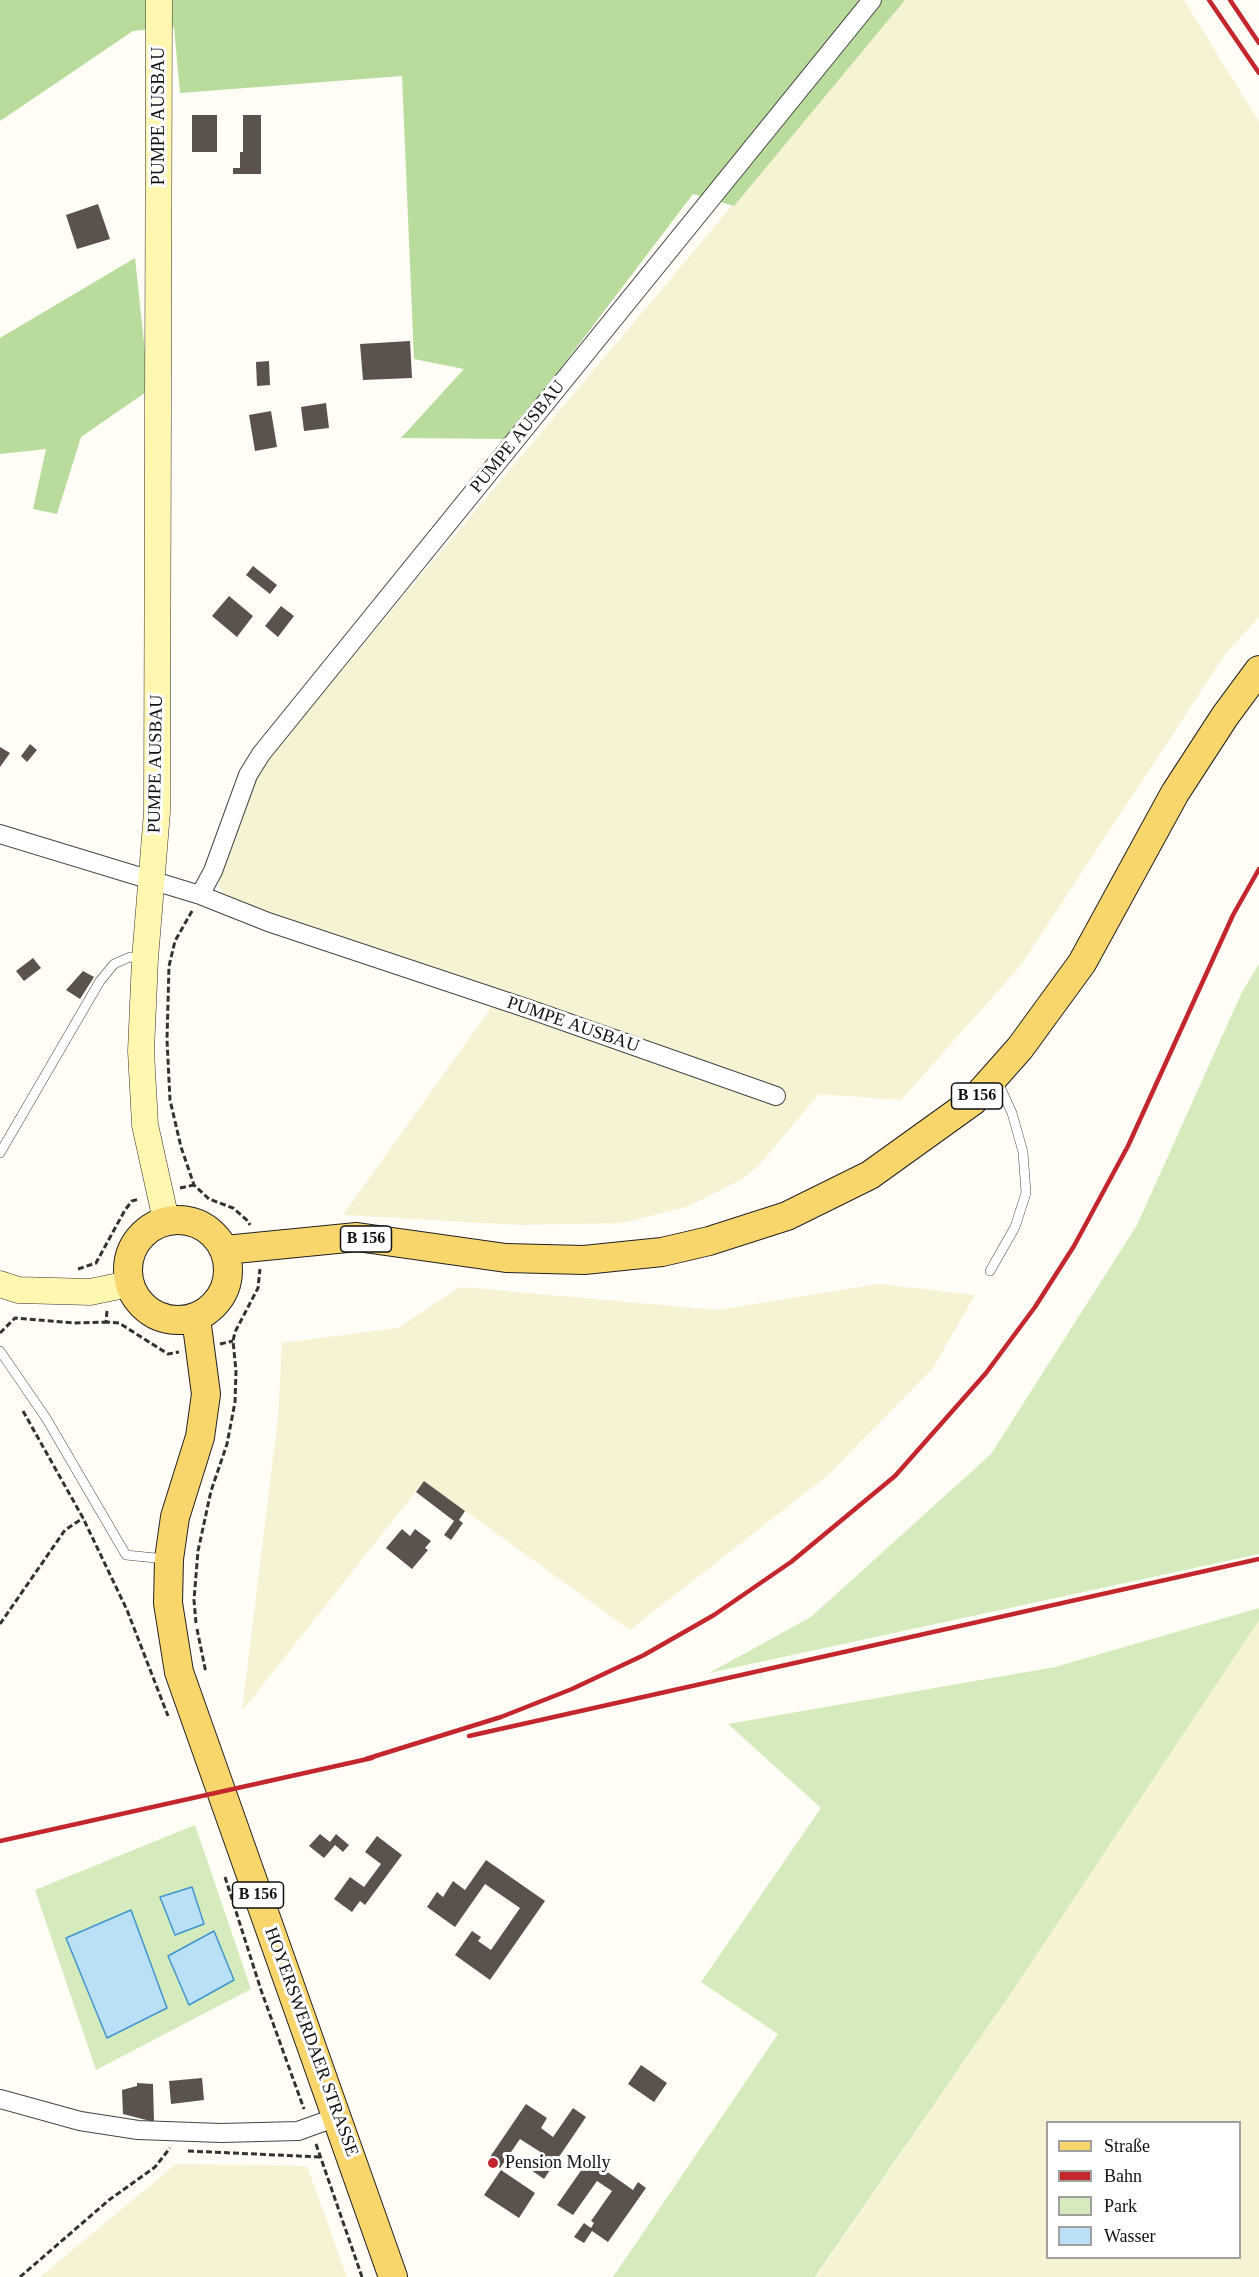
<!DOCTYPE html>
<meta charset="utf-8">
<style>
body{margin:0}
#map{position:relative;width:1259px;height:2277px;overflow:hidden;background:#fffdf5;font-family:Georgia,serif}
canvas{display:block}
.legend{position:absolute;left:1046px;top:2121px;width:195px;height:138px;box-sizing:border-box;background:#fff;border:2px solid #a0a0a0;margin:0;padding:8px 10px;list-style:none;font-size:18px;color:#111}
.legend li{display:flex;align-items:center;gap:12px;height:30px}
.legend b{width:30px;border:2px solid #a0a0a0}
</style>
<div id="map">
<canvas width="1259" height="2277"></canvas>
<ul class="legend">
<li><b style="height:8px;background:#f9d66b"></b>Straße</li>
<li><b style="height:8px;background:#c4262e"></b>Bahn</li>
<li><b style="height:16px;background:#d5ebbd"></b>Park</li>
<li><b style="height:16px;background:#b9e0f7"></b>Wasser</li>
</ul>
</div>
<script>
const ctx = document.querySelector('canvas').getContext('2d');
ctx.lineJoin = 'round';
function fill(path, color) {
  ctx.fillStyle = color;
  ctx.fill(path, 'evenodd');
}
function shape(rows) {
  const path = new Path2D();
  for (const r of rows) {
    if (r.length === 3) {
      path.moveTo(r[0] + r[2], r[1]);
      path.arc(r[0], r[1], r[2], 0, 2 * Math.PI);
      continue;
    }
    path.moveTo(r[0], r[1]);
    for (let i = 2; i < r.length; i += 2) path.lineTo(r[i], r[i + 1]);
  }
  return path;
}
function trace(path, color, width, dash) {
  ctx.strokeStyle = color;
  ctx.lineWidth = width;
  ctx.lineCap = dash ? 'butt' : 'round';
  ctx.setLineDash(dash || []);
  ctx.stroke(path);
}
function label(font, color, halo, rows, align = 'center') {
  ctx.font = font + ' Georgia,serif';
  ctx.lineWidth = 6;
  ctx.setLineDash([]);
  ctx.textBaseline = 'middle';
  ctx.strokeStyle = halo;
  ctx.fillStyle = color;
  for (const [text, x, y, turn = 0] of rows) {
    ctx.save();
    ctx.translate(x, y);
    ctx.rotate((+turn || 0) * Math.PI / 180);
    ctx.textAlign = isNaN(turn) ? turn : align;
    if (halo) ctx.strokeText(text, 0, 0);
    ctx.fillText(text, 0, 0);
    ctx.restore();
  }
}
fill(shape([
 [905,0,1184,0,1259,122,1259,617,1226,653,1021,965,901,1100,819,1094,760,1164,742,1179,689,1206,622,1223,521,1225,343,1215,501,994,240,905,224,895,218,884,251,790,270,755],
 [879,1284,975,1295,933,1368,828,1475,630,1630,424,1481,242,1711,278,1418,282,1343,398,1328,460,1287,717,1310],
 [1259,1620,1259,2277,816,2277,1015,1987],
 [1048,2122,1240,2122,1240,2258,1048,2258],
 [176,2164,307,2166,347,2277,40,2277]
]), '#f6f3d4');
fill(shape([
 [1259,964,1259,1554,709,1673,811,1617,991,1454,1137,1225,1242,992],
 [1259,1608,1259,1620,1015,1987,815,2277,613,2277,778,2034,701,1982,821,1808,728,1724,1055,1667],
 [195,1825,251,1989,96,2070,35,1890]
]), '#d5ebbd');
fill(shape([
 [0,0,905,0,734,206,693,194,507,439,401,438,464,369,414,359,402,76,180,93,174,27,133,31,0,121],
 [135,258,149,390,81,437,57,514,33,509,46,449,0,454,0,338]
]), '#b9dc9c');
const water = shape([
 [192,1887,204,1924,175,1935,160,1897,192,1887],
 [131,1910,167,2008,107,2038,66,1938,131,1910],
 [214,1931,234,1980,189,2005,168,1956,214,1931]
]);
fill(water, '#b9e0f7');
trace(water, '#3f96cf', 1.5);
fill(shape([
 [192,115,217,115,217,152,192,152],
 [243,115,261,115,261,174,233,174,233,168,240,168,240,152,243,152],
 [98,204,110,239,77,249,66,215],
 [410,341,412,378,363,380,360,344],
 [269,361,270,385,257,386,256,362],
 [326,403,329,428,304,431,301,407],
 [271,411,277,447,255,451,249,415],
 [253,566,277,585,270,594,246,575],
 [229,596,253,616,237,637,212,616],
 [281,606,294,616,278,637,265,626],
 [30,744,37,750,27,762,21,756],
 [0,747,10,753,0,767],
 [33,958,41,968,24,981,16,971],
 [83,971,94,977,80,999,66,990],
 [424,1481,465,1511,459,1520,463,1523,451,1540,444,1535,454,1521,416,1492],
 [402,1529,410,1536,415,1529,431,1541,425,1548,428,1550,412,1569,386,1548],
 [320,1834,330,1842,336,1834,349,1845,343,1852,335,1845,324,1858,309,1846],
 [377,1836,402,1855,365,1905,360,1901,352,1912,334,1899,350,1877,364,1887,381,1864,365,1852],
 [486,1860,545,1901,490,1980,455,1955,472,1931,481,1937,478,1941,491,1950,520,1908,485,1884,455,1927,427,1907,437,1892,443,1897,453,1881,465,1890],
 [641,2065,667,2083,654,2102,628,2084],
 [202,2078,204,2100,171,2104,169,2081],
 [137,2083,153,2084,154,2122,123,2114,122,2090,137,2086],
 [526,2104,547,2118,541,2128,553,2137,573,2108,586,2117,544,2179,531,2170,542,2153,520,2139,500,2168,488,2160],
 [589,2159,633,2190,638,2182,646,2188,608,2242,592,2231,584,2243,574,2237,584,2223,591,2228,594,2223,591,2221,612,2191,597,2181,573,2215,557,2205],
 [501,2170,535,2193,519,2218,484,2195]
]), '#5a524d');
const lane = shape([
 [0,1153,100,981,114,964,130,957,144,959],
 [990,1271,1015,1227,1026,1193,1023,1152,1012,1113,997,1080],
 [0,1351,46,1418,126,1555,165,1559]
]);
const street = shape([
 [0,834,200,895,268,922,529,1009,776,1096],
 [200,895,213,871,248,775,261,754,872,0],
 [0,2099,80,2121,138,2130,221,2133,298,2131,337,2117]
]);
const secondary = shape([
 [159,0,157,812,145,959,141,1051,145,1125,166,1220],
 [0,1284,18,1290,90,1292,129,1284]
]);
const primary = shape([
 [178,1270,50],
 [225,1250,357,1237,506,1258,584,1260,662,1252,709,1241,787,1216,870,1175,973,1101,1020,1048,1082,963,1175,793,1225,716,1259,670],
 [196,1318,206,1394,200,1437,175,1517,169,1559,168,1603,179,1672,393,2277]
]);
trace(lane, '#444', 10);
trace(street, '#444', 20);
trace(secondary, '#333', 27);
trace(primary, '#222', 30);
trace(shape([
 [192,911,175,941,169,966,167,1040,170,1100,181,1147,194,1185,209,1199,233,1208,248,1221,250,1225],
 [180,1188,194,1185],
 [78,1269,96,1263,125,1210,132,1201,139,1199],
 [107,1311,106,1322,119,1323,168,1354,179,1352],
 [0,1333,15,1318,74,1323,106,1322],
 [220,1344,233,1341],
 [23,1411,83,1518,127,1610,168,1716],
 [196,1623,194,1600,198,1551,211,1491,227,1444,235,1402,236,1371,233,1341,235,1332,258,1288,260,1269],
 [0,1624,65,1530,83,1518],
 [197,1629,206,1673],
 [225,1877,261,1990,304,2109],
 [316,2144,362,2277],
 [188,2151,321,2157],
 [20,2277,109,2200,155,2167,170,2148]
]), '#333', 3, [6, 3]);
trace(lane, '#fff', 9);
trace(street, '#fff', 18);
trace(secondary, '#fff6b0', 26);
trace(primary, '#f9d66b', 28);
trace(shape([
 [1209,0,1259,73],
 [1230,0,1259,43],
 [469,1736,1259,1559],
 [366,1759,501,1717,572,1689,644,1655,714,1615,791,1562,895,1476,986,1373,1035,1307,1074,1246,1128,1146,1233,915,1259,869],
 [0,1841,372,1758]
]), '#c4262e', 4.5);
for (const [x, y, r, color] of [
 [493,2163,6,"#c4262e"]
]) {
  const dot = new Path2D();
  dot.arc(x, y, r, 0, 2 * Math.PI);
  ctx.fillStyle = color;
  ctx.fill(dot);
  trace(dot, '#fff', 2);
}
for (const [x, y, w] of [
 [977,1096,51],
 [366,1239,51],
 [258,1895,51]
]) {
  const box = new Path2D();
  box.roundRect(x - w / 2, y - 13, w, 26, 4.5);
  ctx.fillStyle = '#fff';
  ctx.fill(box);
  trace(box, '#111', 1.5);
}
label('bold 16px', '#111', null, [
 ["B 156",977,1096],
 ["B 156",366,1239],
 ["B 156",258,1895]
]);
label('18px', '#111', '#fff', [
 ["PUMPE AUSBAU",159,116,-90],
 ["PUMPE AUSBAU",518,437,-51],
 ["PUMPE AUSBAU",156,764,-89],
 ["PUMPE AUSBAU",573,1025,19],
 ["HOYERSWERDAER STRASSE",311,2042,70]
]);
label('18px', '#111', '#fff', [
 ["Pension Molly",505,2163]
], 'left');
</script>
